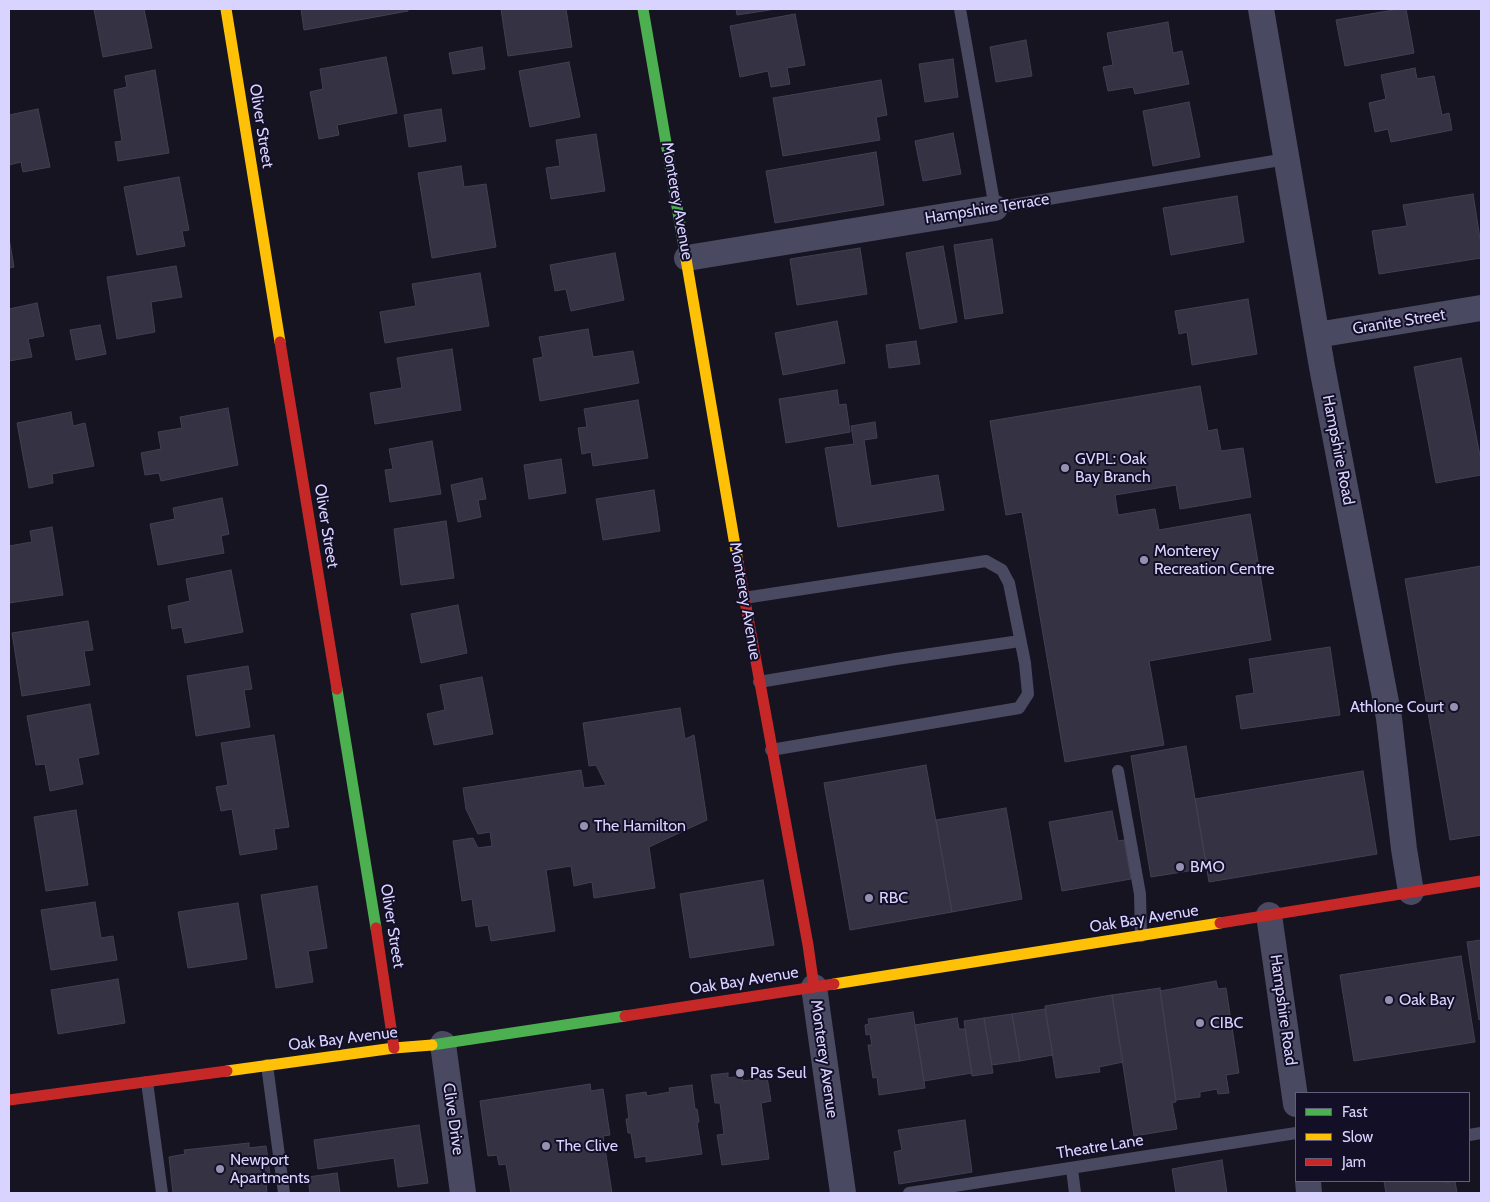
<!DOCTYPE html>
<style>
body{margin:0}
#map{position:relative;width:1490px;height:1202px;overflow:hidden;background:#161421;font-family:Cabin,sans-serif}
canvas{display:block}
.frame{position:absolute;inset:0;border:10px solid #d9d4ff;pointer-events:none}
.legend{position:absolute;left:1295px;top:1092px;width:175px;height:90px;box-sizing:border-box;background:#130f26;border:1px solid #625e7d;margin:0;padding:6px 9px;list-style:none;font-size:15px;color:#d9d4ff}
.legend li{display:flex;align-items:center;gap:10px;height:25px}
.legend b{width:25px;border:1px solid #625e7d}
</style>
<div id="map">
<canvas width="1490" height="1202"></canvas>
<div class="frame"></div>
<ul class="legend">
<li><b style="height:6px;background:#4caf50"></b>Fast</li>
<li><b style="height:6px;background:#ffc107"></b>Slow</li>
<li><b style="height:6px;background:#c62828"></b>Jam</li>
</ul>
</div>
<script>
const ctx = document.querySelector('canvas').getContext('2d');
ctx.lineJoin = 'round';
function fill(path, color) {
  ctx.fillStyle = color;
  ctx.fill(path, 'evenodd');
}
function shape(rows) {
  const path = new Path2D();
  for (const r of rows) {
    path.moveTo(r[0], r[1]);
    for (let i = 2; i < r.length; i += 2) path.lineTo(r[i], r[i + 1]);
  }
  return path;
}
function trace(path, color, width, dash) {
  ctx.strokeStyle = color;
  ctx.lineWidth = width;
  ctx.lineCap = dash ? 'butt' : 'round';
  ctx.setLineDash(dash || []);
  ctx.stroke(path);
}
function label(font, color, halo, rows, align = 'center') {
  ctx.font = font + ' Cabin,sans-serif';
  ctx.lineWidth = 4;
  ctx.setLineDash([]);
  ctx.textBaseline = 'middle';
  ctx.strokeStyle = halo;
  ctx.fillStyle = color;
  for (const [text, x, y, turn = 0] of rows) {
    ctx.save();
    ctx.translate(x, y);
    ctx.rotate((+turn || 0) * Math.PI / 180);
    ctx.textAlign = isNaN(turn) ? turn : align;
    if (halo) ctx.strokeText(text, 0, 0);
    ctx.fillText(text, 0, 0);
    ctx.restore();
  }
}
const building = shape([
 [94,9,144,9,152,48,103,57,94,9],
 [301,9,408,9,408,11,304,30,301,9],
 [501,9,566,9,572,47,508,56,501,9],
 [736,9,776,9,737,15,736,9],
 [1399,9,1406,9,1414,53,1345,66,1336,20,1399,9],
 [795,14,805,65,787,68,790,84,771,87,768,71,740,77,730,26,795,14],
 [1168,22,1173,53,1182,51,1189,84,1135,94,1133,87,1108,91,1103,67,1113,65,1107,33,1168,22],
 [1026,40,1032,76,996,82,990,47,1026,40],
 [482,47,485,69,453,74,449,53,482,47],
 [386,57,397,113,337,125,339,135,319,139,310,92,323,89,320,69,386,57],
 [953,59,958,97,925,102,919,64,953,59],
 [569,62,580,117,530,127,519,71,569,62],
 [1415,68,1417,79,1434,76,1442,115,1449,113,1452,130,1391,142,1388,129,1375,132,1369,103,1386,99,1381,75,1415,68],
 [155,70,169,153,118,161,115,142,122,141,114,90,127,87,125,76,155,70],
 [881,80,887,115,876,117,880,140,783,156,773,98,881,80],
 [1189,102,1200,157,1153,166,1143,111,1189,102],
 [38,109,50,167,23,172,21,162,9,165,9,115,38,109],
 [441,109,446,141,409,147,404,115,441,109],
 [953,133,961,174,923,181,915,141,953,133],
 [596,134,605,191,551,199,546,168,560,166,556,140,596,134],
 [876,152,884,205,775,223,766,171,876,152],
 [461,166,464,187,486,184,496,247,432,258,418,173,461,166],
 [179,177,189,230,182,231,185,246,137,255,124,187,179,177],
 [1473,194,1481,245,1481,258,1379,274,1372,231,1407,226,1403,205,1473,194],
 [1237,196,1244,242,1171,255,1163,208,1237,196],
 [9,238,14,267,9,268,9,238],
 [992,239,1003,313,965,319,954,245,992,239],
 [943,246,957,322,920,329,906,253,943,246],
 [860,248,867,294,797,305,790,259,860,248],
 [615,253,624,300,571,311,566,289,555,291,550,265,615,253],
 [176,266,182,297,151,302,155,332,117,339,107,277,176,266],
 [480,273,489,326,385,343,380,312,416,306,412,284,480,273],
 [1248,299,1257,354,1192,365,1187,332,1179,334,1175,311,1248,299],
 [37,303,44,336,28,339,32,357,9,361,9,309,37,303],
 [837,321,845,363,783,375,775,333,837,321],
 [100,325,106,354,76,360,70,330,100,325],
 [588,329,593,357,633,351,639,383,540,401,533,359,543,357,539,337,588,329],
 [916,341,920,364,889,368,886,345,916,341],
 [452,349,461,410,375,424,370,393,402,388,397,358,452,349],
 [1461,358,1481,461,1481,475,1436,483,1414,367,1461,358],
 [1200,386,1208,431,1217,429,1221,451,1243,448,1251,497,1180,509,1176,485,1115,495,1118,515,1155,509,1159,530,1250,514,1271,640,1149,661,1164,745,1065,762,1022,512,1006,515,990,421,1200,386],
 [837,390,839,405,846,404,850,432,786,443,779,399,837,390],
 [638,400,648,458,593,466,591,452,582,454,578,428,587,427,584,409,638,400],
 [228,408,238,465,161,481,159,473,145,475,141,453,161,449,158,432,182,428,180,417,228,408],
 [71,412,73,426,85,423,94,466,52,474,53,483,29,488,17,423,71,412],
 [875,422,877,438,864,440,871,486,938,475,944,510,838,527,825,448,854,444,851,426,875,422],
 [432,441,441,494,390,502,385,470,393,469,389,449,432,441],
 [561,459,566,493,529,499,524,465,561,459],
 [482,478,486,499,478,500,481,517,458,522,451,485,482,478],
 [654,490,660,531,603,540,596,499,654,490],
 [222,498,229,534,221,536,224,553,158,565,150,524,175,519,173,508,222,498],
 [446,521,454,578,401,585,394,529,446,521],
 [52,527,63,595,9,603,9,546,32,542,30,531,52,527],
 [1481,566,1481,835,1450,840,1405,579,1481,566],
 [231,570,243,632,185,643,182,627,172,629,168,606,190,601,186,579,231,570],
 [458,605,467,653,421,663,411,614,458,605],
 [88,621,93,650,84,651,90,685,22,696,12,633,88,621],
 [1330,647,1340,715,1241,729,1236,696,1254,693,1249,659,1330,647],
 [248,666,252,689,244,690,250,727,196,736,187,676,248,666],
 [482,677,493,734,434,745,427,714,445,710,440,685,482,677],
 [90,704,99,754,78,758,83,784,50,791,45,764,36,765,27,716,90,704],
 [680,708,685,739,694,735,707,820,649,847,655,888,594,898,592,882,574,886,571,866,546,870,555,931,491,941,488,925,476,927,472,899,462,901,453,841,473,838,478,848,492,846,490,832,478,834,466,809,463,788,581,770,584,788,606,785,596,765,589,766,583,723,680,708],
 [274,735,289,827,274,829,277,849,240,855,232,809,221,811,216,787,228,785,221,743,274,735],
 [1186,746,1207,868,1151,877,1131,756,1186,746],
 [926,765,952,912,850,930,824,783,926,765],
 [1363,771,1377,854,1209,882,1195,799,1363,771],
 [1006,808,1022,899,952,912,936,820,1006,808],
 [76,810,88,885,46,891,34,817,76,810],
 [1112,811,1118,841,1124,840,1131,879,1062,891,1049,822,1112,811],
 [763,880,774,945,690,958,680,894,763,880],
 [317,886,327,948,308,951,313,982,276,988,261,895,317,886],
 [95,902,101,938,113,936,117,960,51,970,41,910,95,902],
 [238,903,247,959,188,968,178,912,238,903],
 [1481,940,1481,1019,1479,1020,1467,942,1481,940],
 [1461,956,1475,1042,1354,1061,1340,975,1461,956],
 [118,979,125,1023,58,1034,51,990,118,979],
 [1216,981,1218,989,1226,988,1239,1073,1226,1075,1229,1093,1218,1094,1217,1089,1200,1092,1200,1097,1176,1100,1160,991,1216,981],
 [1160,988,1176,1102,1172,1103,1177,1129,1134,1136,1112,995,1160,988],
 [1112,995,1123,1062,1099,1067,1100,1072,1056,1078,1045,1006,1112,995],
 [1045,1009,1053,1055,1020,1061,1012,1014,1045,1009],
 [913,1012,925,1088,879,1095,877,1077,873,1078,868,1045,872,1045,870,1034,866,1035,865,1025,869,1024,868,1019,913,1012],
 [1012,1014,1020,1061,992,1065,984,1018,1012,1014],
 [957,1018,959,1029,965,1029,972,1073,924,1081,915,1025,957,1018],
 [984,1018,993,1073,972,1076,964,1021,984,1018],
 [728,1073,728,1078,742,1076,743,1081,767,1077,771,1101,761,1103,769,1159,722,1165,717,1135,724,1134,720,1103,715,1103,711,1075,728,1073],
 [590,1084,591,1091,603,1089,610,1135,603,1136,612,1193,511,1193,506,1164,499,1165,497,1155,488,1156,480,1101,590,1084],
 [692,1085,695,1109,697,1109,699,1122,697,1123,702,1154,646,1162,646,1156,635,1158,631,1133,628,1133,626,1119,629,1119,626,1095,646,1092,647,1096,670,1092,669,1088,692,1085],
 [965,1120,972,1172,899,1184,894,1152,902,1150,898,1130,965,1120],
 [419,1125,428,1183,398,1187,394,1158,318,1169,314,1140,419,1125],
 [249,1143,249,1148,266,1146,271,1181,266,1182,267,1193,173,1193,169,1157,185,1154,184,1150,249,1143],
 [1222,1160,1227,1193,1176,1193,1172,1169,1222,1160],
 [337,1173,340,1193,310,1193,308,1177,337,1173],
 [1384,1181,1443,1181,1444,1183,1455,1181,1457,1193,1386,1193,1384,1181]
]);
fill(building, '#343243');
trace(building, '#433f54', 1);
trace(shape([
 [960,9,995,208,1286,159],
 [744,598,986,561,1002,570,1009,583,1025,663,1028,694,1019,708,771,750],
 [759,682,896,659,1020,641],
 [1118,771,1140,894,1141,936],
 [267,1065,284,1193],
 [147,1082,162,1193],
 [1469,1135,1481,1133],
 [1072,1169,1075,1193],
 [909,1193,1296,1133]
]), '#4a4962', 12);
trace(shape([
 [1261,9,1322,367,1389,718,1404,849,1411,892],
 [687,258,995,208],
 [1317,335,1481,308],
 [1269,915,1296,1104],
 [814,987,843,1193],
 [443,1044,463,1193],
 [1308,1181,1309,1193]
]), '#4a4962', 26);
trace(shape([
 [643,9,686,259],
 [337,689,376,928],
 [432,1045,625,1016]
]), '#4caf50', 11);
trace(shape([
 [226,9,280,342],
 [686,259,738,563],
 [834,984,1220,923],
 [227,1071,394,1048,432,1045]
]), '#ffc107', 11);
trace(shape([
 [280,342,337,689],
 [738,563,808,945,814,987],
 [1220,923,1481,881],
 [376,928,394,1048],
 [625,1016,834,984],
 [9,1100,227,1071]
]), '#c62828', 11);
for (const [x, y, r, color] of [
 [1065,468,5,"#9591b1"],
 [1144,560,5,"#9591b1"],
 [1454,707,5,"#9591b1"],
 [584,826,5,"#9591b1"],
 [1180,867,5,"#9591b1"],
 [869,898,5,"#9591b1"],
 [1389,1000,5,"#9591b1"],
 [1200,1023,5,"#9591b1"],
 [740,1073,5,"#9591b1"],
 [546,1146,5,"#9591b1"],
 [220,1169,5,"#9591b1"]
]) {
  const dot = new Path2D();
  dot.arc(x, y, r, 0, 2 * Math.PI);
  ctx.fillStyle = color;
  ctx.fill(dot);
  trace(dot, '#130f26', 2);
}
label('16px', '#d9d4ff', '#130f26', [
 ["Oliver Street",261,126,81],
 ["Monterey Avenue",677,201,80],
 ["Hampshire Terrace",987,209,-9],
 ["Granite Street",1399,322,-9],
 ["Hampshire Road",1338,450,79],
 ["Oliver Street",326,526,81],
 ["Monterey Avenue",745,601,80],
 ["Oak Bay Avenue",1144,919,-9],
 ["Oliver Street",392,926,81],
 ["Oak Bay Avenue",744,981,-9],
 ["Hampshire Road",1283,1010,82],
 ["Oak Bay Avenue",343,1039,-7],
 ["Monterey Avenue",824,1059,82],
 ["Clive Drive",453,1119,82],
 ["Theatre Lane",1100,1147,-9]
]);
label('16px', '#d9d4ff', '#130f26', [
 ["GVPL: Oak",1075,459],
 ["Bay Branch",1075,477],
 ["Monterey",1154,551],
 ["Recreation Centre",1154,569],
 ["Athlone Court",1444,707,"right"],
 ["The Hamilton",594,826],
 ["BMO",1190,867],
 ["RBC",879,898],
 ["Oak Bay",1399,1000],
 ["CIBC",1210,1023],
 ["Pas Seul",750,1073],
 ["The Clive",556,1146],
 ["Newport",230,1160],
 ["Apartments",230,1178]
], 'left');
</script>
